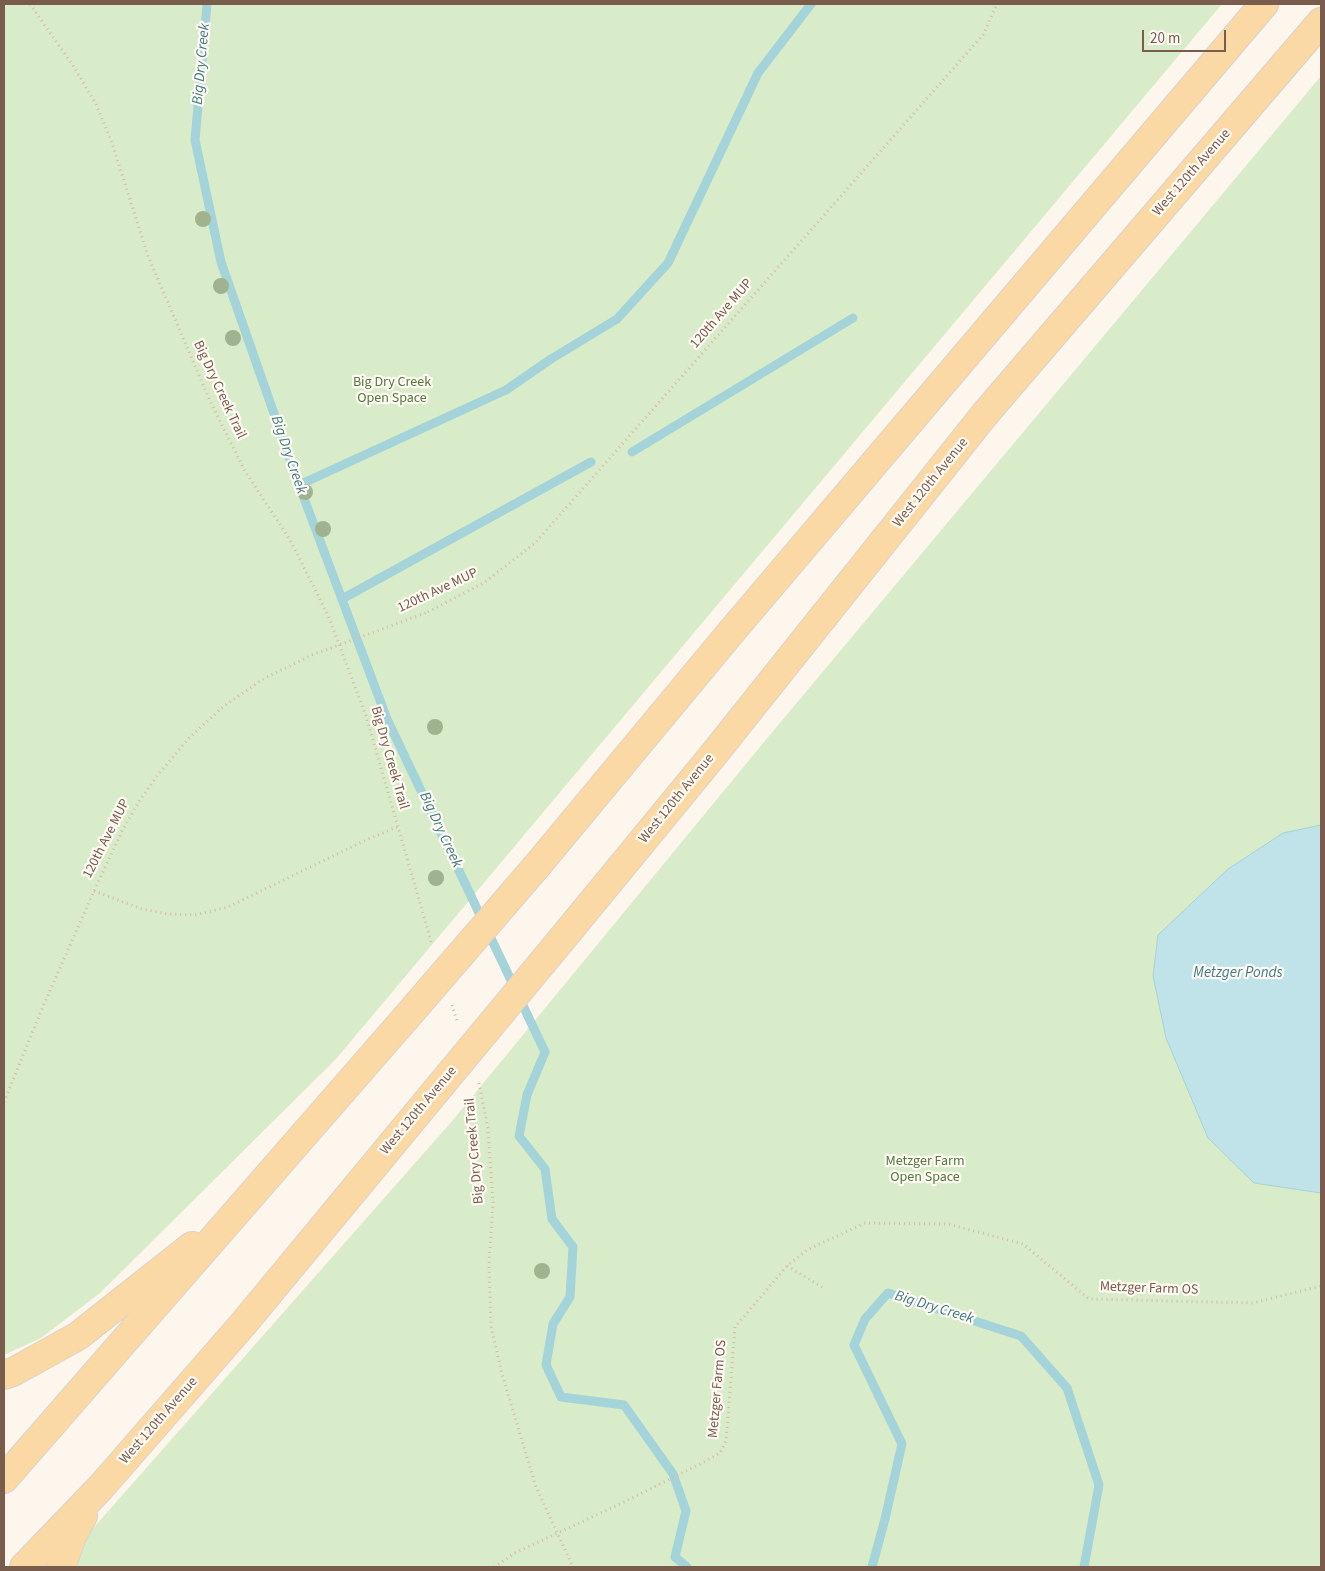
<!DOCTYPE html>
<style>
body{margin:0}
#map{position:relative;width:1325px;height:1571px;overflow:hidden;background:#fdf6ec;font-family:"Source Sans 3",sans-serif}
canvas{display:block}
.frame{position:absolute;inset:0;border:5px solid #7a5c4d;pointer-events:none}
.scale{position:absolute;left:1142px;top:30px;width:84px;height:22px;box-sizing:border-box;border:2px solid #7a5c4d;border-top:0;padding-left:6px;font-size:15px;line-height:18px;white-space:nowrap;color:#7a5c4d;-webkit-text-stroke:4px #fffaf3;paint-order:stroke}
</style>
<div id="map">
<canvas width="1325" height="1571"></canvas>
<div class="frame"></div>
<div class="scale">20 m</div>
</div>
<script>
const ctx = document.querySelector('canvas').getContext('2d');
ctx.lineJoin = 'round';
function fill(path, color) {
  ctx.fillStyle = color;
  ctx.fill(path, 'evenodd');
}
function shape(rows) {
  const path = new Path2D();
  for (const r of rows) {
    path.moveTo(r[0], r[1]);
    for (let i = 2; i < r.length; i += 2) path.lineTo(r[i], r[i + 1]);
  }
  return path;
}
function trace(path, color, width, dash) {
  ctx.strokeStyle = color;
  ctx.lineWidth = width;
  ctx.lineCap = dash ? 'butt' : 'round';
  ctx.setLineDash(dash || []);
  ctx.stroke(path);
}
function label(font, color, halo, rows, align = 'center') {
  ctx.font = font + ' "Source Sans 3",sans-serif';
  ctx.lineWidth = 4.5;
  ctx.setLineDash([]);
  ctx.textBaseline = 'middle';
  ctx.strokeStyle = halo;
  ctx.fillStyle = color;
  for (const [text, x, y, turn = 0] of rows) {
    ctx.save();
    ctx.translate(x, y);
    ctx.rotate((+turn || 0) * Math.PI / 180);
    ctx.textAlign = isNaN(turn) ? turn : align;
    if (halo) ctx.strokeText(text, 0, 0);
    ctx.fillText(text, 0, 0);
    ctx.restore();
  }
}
fill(shape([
 [4,4,1222,4,336,1059,100,1293,41,1338,4,1355],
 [1321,76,1321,1567,59,1567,453,1120,759,748]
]), '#d8ecc9');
const water = shape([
 [1321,825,1321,1193,1254,1183,1208,1138,1166,1038,1153,976,1158,935,1228,869,1283,833,1321,825]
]);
fill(water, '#bfe3e8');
trace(water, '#a5d3da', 1);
trace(shape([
 [207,4,195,140,221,262,299,485,387,719,545,1052,527,1095,519,1136,545,1169,552,1219,573,1247,570,1297,553,1324,546,1365,561,1397,624,1405,673,1474,686,1511,675,1557,687,1567],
 [632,452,853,318],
 [299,485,506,390,551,359,617,319,668,263,758,73,811,4],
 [342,599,591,462],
 [872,1567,885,1519,902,1444,854,1345,865,1319,888,1293,1021,1336,1067,1388,1099,1485,1084,1567]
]), '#a5d3da', 9);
const primary = shape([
 [536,867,732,631,1264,4],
 [562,939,714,754,985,414,1321,22],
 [4,1375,13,1372,78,1336,192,1246],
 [4,1479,404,1020],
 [24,1567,101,1487,244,1323,440,1086],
 [61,1567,72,1536,83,1516]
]);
trace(primary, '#dad1cd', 30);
trace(shape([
 [30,4,74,67,96,104,112,143,148,256,210,401,245,471,290,540,328,615,366,716,432,945],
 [428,612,485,582,535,543,983,35,997,4],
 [94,891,142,909,168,914,195,915,228,907,366,840,397,827],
 [452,1005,457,1021],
 [479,1083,488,1129,493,1202,489,1265,491,1326,502,1374,536,1487,573,1567],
 [4,1102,44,1004,94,891,122,831,138,803,157,776,189,738,224,706,265,678,312,655],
 [787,1266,824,1288],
 [494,1567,515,1553,622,1503,702,1463,720,1453,726,1441,735,1327,787,1266,807,1250,865,1223,948,1224,1023,1244,1089,1299,1253,1303,1321,1286]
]), '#d9b8a5', 3, [1, 4]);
trace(primary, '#fbd9a5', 28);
const primaryBridge = shape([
 [404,1020,536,867],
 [440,1086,562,939]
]);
trace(primaryBridge, '#dad1cd', 30, []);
trace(shape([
 [312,655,428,612]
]), '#d9b8a5', 3, [1, 4]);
trace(primaryBridge, '#fbd9a5', 28);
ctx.fillStyle = '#a0b28e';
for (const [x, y] of [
 [203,219],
 [221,286],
 [233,338],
 [305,492],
 [323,529],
 [435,727],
 [436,878],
 [542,1271]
]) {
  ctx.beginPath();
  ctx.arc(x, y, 8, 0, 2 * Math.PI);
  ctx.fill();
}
label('14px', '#7a5c4d', '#fffaf3', [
 ["West 120th Avenue",1192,173,-49],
 ["120th Ave MUP",722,314,-49],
 ["Big Dry Creek Trail",219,390,65],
 ["West 120th Avenue",931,483,-51],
 ["120th Ave MUP",438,591,-25],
 ["Big Dry Creek Trail",389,758,74],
 ["West 120th Avenue",677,799,-51],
 ["120th Ave MUP",107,839,-63],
 ["West 120th Avenue",419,1111,-50],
 ["Big Dry Creek Trail",475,1151,-95],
 ["Metzger Farm OS",1149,1289,2],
 ["Metzger Farm OS",718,1389,-85],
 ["West 120th Avenue",159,1421,-49]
]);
label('14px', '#537a41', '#fffaf3', [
 ["Big Dry Creek",392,383],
 ["Open Space",392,399],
 ["Metzger Farm",925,1162],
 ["Open Space",925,1178]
]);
label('italic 15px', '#437c86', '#fffaf3', [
 ["Big Dry Creek",202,64,-85],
 ["Big Dry Creek",288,455,71],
 ["Big Dry Creek",440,830,65],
 ["Metzger Ponds",1238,974],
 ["Big Dry Creek",934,1308,17]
]);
</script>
